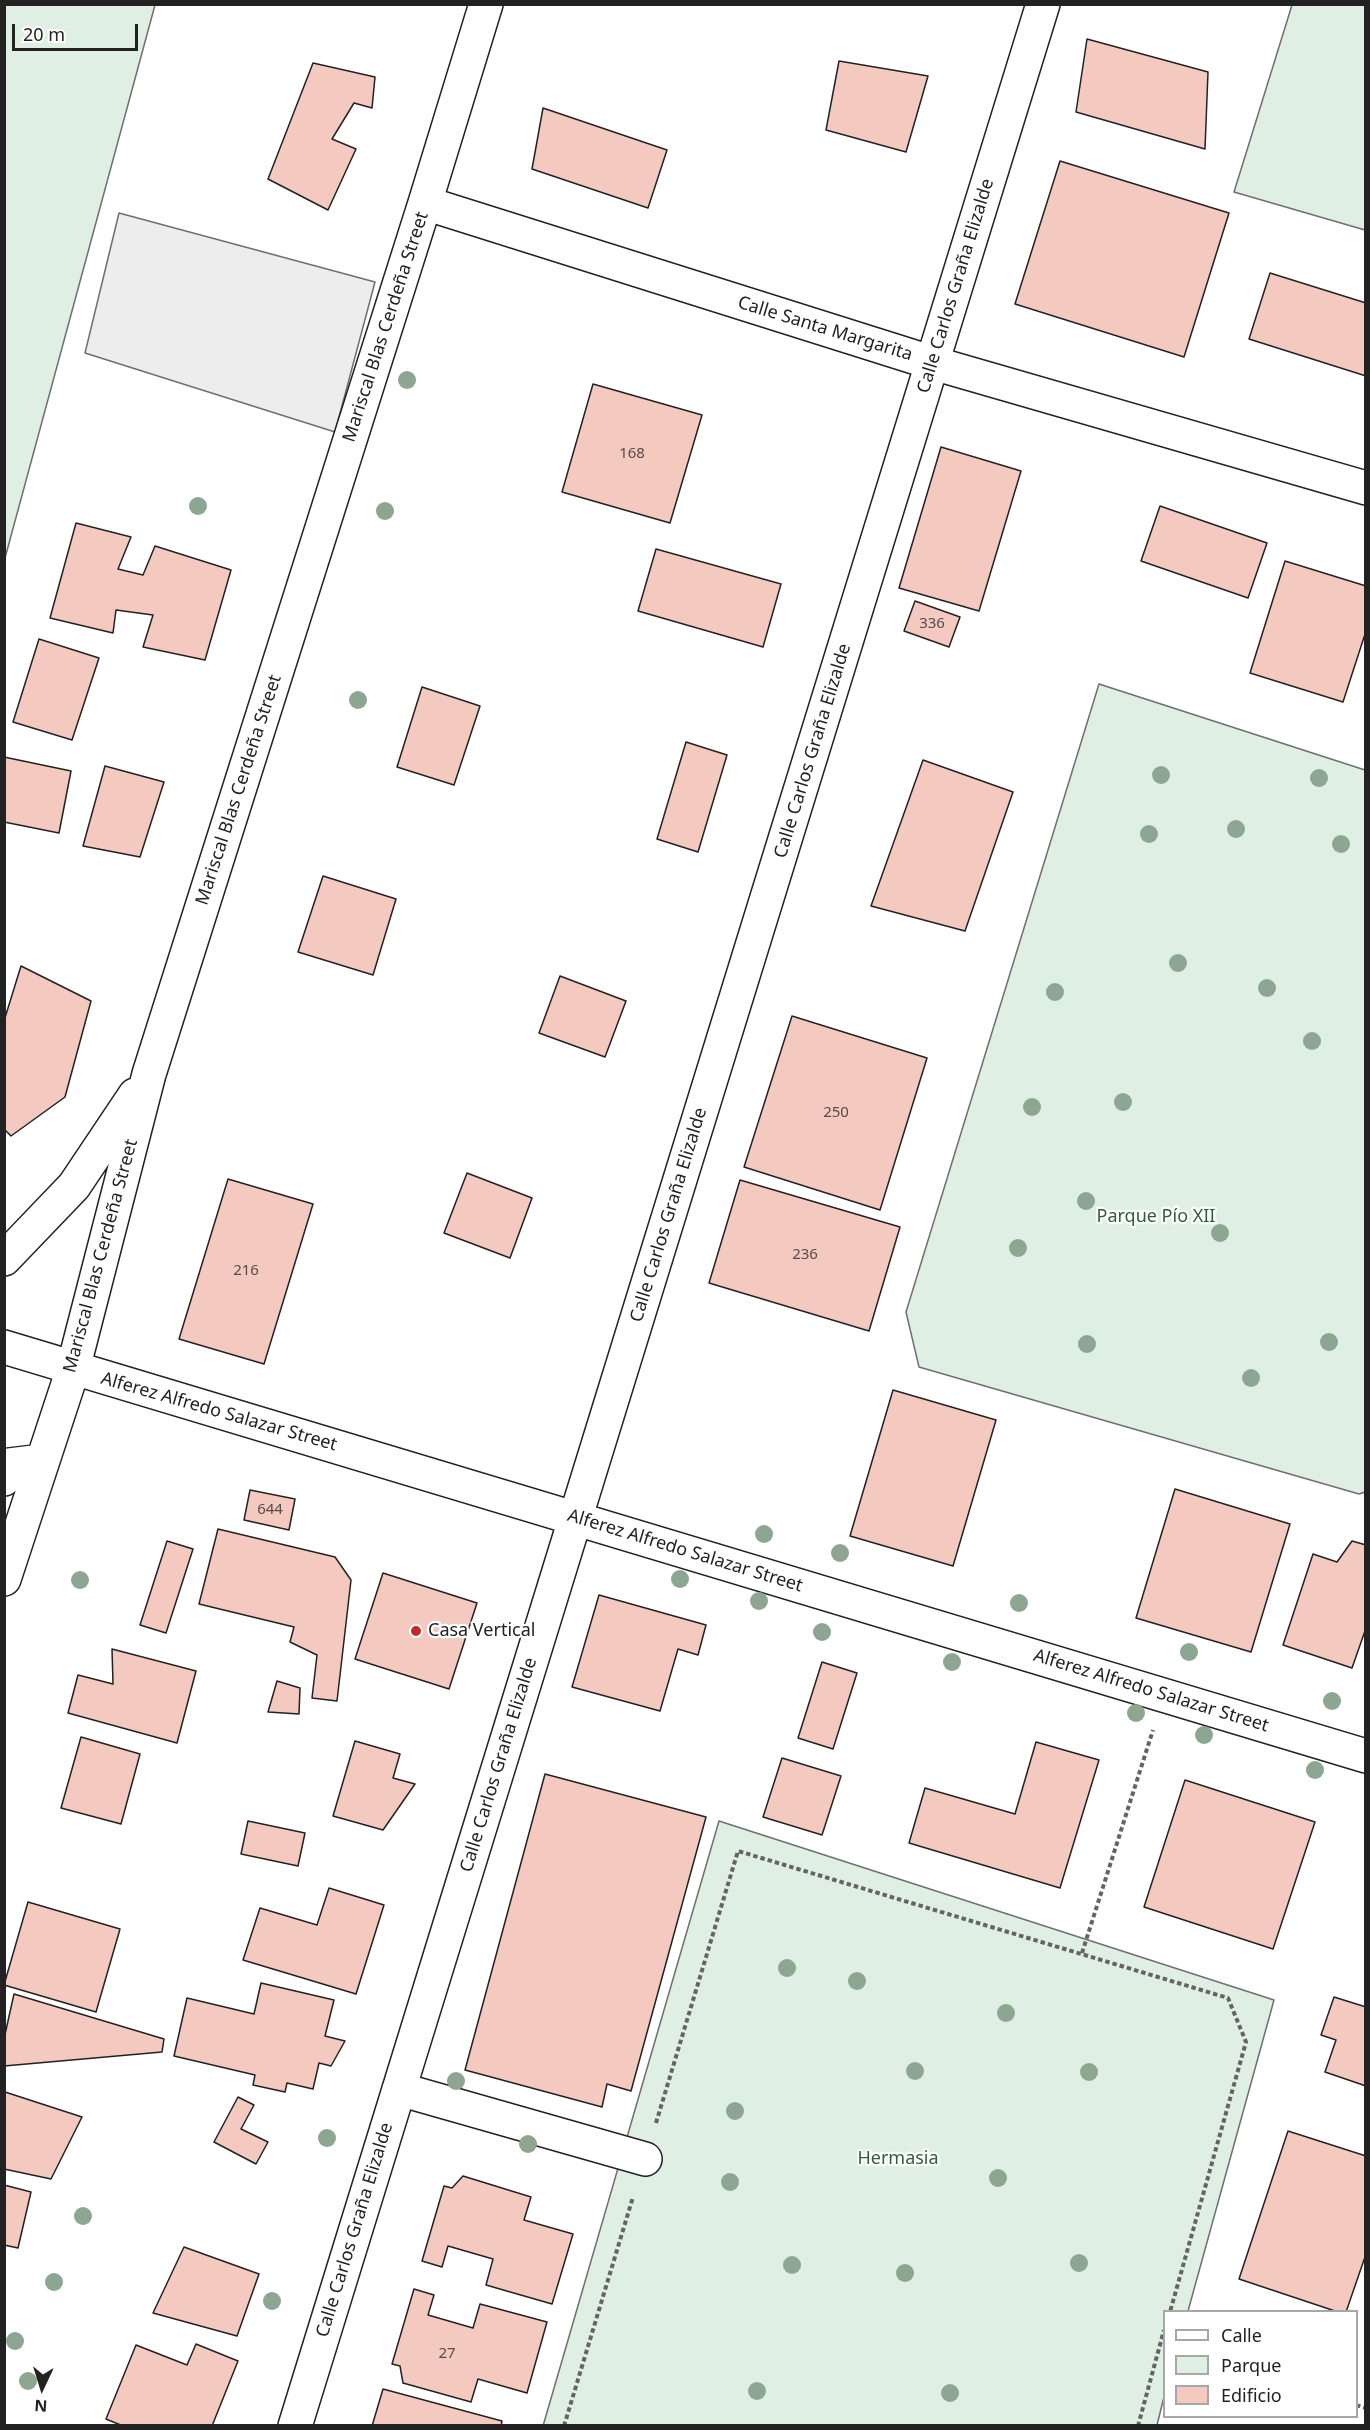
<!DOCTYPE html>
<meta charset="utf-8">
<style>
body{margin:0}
#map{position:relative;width:1370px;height:2430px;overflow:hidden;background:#fff;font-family:"Noto Sans",sans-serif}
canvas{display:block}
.frame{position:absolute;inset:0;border:6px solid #222;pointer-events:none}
.legend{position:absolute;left:1163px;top:2310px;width:195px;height:108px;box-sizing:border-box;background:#fff;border:2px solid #a7a7a7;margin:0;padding:8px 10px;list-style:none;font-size:18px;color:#222}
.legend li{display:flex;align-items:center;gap:12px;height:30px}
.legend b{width:30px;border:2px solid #a7a7a7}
.north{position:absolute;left:12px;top:2358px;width:60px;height:60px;-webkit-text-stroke:4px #fff;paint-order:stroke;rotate:184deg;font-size:16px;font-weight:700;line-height:24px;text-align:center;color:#222}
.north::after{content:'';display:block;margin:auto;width:21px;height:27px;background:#222;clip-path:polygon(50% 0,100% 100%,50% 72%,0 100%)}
.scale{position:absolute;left:12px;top:24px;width:126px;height:27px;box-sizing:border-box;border:3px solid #222;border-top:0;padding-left:8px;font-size:18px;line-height:21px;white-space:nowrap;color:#222;-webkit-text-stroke:4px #fff;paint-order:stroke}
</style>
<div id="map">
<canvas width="1370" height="2430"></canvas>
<div class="frame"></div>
<ul class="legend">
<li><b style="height:8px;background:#fff"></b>Calle</li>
<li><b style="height:16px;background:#e0efe3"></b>Parque</li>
<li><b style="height:16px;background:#f3c9c0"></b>Edificio</li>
</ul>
<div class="north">N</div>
<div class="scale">20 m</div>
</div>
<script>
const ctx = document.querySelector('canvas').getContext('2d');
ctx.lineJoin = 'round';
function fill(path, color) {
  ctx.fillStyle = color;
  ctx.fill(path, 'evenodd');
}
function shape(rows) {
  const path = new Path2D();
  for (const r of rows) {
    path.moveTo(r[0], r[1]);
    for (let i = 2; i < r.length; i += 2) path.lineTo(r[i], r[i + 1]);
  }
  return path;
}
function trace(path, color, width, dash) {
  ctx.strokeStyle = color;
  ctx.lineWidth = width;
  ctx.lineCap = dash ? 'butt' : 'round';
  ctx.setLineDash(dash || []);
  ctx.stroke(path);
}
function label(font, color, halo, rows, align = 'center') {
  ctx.font = font + ' "Noto Sans",sans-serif';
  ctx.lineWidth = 4.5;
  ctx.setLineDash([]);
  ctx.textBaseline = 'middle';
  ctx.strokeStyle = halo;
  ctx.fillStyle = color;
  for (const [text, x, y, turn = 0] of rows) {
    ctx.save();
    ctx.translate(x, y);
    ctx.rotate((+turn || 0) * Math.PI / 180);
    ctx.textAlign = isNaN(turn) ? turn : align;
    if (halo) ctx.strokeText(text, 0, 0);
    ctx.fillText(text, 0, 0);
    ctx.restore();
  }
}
const green = shape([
 [5,4,155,5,5,558,4,5,5,4],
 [1292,5,1365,5,1365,230,1234,192,1292,5],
 [1099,684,1365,770,1365,1492,1359,1494,919,1367,906,1312,1099,684],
 [719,1821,1274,2000,1188,2311,1164,2312,1164,2397,1157,2425,543,2426,719,1821]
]);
fill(green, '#e0efe3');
trace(green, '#6f6f6f', 1.5);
const parking = shape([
 [119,213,375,282,335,432,85,353,119,213]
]);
fill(parking, '#ededed');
trace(parking, '#6f6f6f', 1.5);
const building = shape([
 [1087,39,1208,72,1205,149,1076,112,1087,39],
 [839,61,928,76,906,152,826,130,839,61],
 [313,63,375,77,372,108,354,103,332,139,356,149,328,210,268,179,313,63],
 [543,108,667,150,648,208,532,169,543,108],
 [1060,161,1229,213,1184,357,1015,304,1060,161],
 [1270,273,1366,303,1366,376,1249,339,1270,273],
 [593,384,702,415,670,523,562,492,593,384],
 [941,447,1021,471,979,611,899,588,941,447],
 [1160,506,1267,543,1248,598,1141,561,1160,506],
 [76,523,131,537,118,569,143,575,155,546,231,570,205,660,143,647,153,615,116,610,113,633,50,618,76,523],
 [656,549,781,584,763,647,638,611,656,549],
 [1285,561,1366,586,1366,631,1343,702,1250,673,1285,561],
 [915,601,960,617,949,647,904,631,915,601],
 [39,639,99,658,72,740,13,722,39,639],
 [422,687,480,706,454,785,397,767,422,687],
 [686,742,727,755,698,852,657,839,686,742],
 [4,757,71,771,59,833,4,822,4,757],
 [923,760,1013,792,965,931,871,906,923,760],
 [105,766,164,782,140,857,83,846,105,766],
 [323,876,396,899,373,975,298,952,323,876],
 [21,966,91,1001,65,1097,11,1136,4,1129,4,1021,21,966],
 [560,976,626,1001,605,1057,539,1033,560,976],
 [792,1016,927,1058,880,1210,744,1167,792,1016],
 [467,1173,532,1198,510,1258,444,1233,467,1173],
 [228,1179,313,1204,264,1364,179,1339,228,1179],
 [740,1180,900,1227,869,1331,709,1283,740,1180],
 [893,1390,996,1420,953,1566,850,1536,893,1390],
 [1175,1489,1290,1524,1251,1652,1136,1618,1175,1489],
 [250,1490,295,1499,289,1530,244,1520,250,1490],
 [218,1529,335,1557,351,1580,337,1701,312,1698,317,1655,290,1642,294,1627,199,1604,218,1529],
 [167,1541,193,1549,166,1633,140,1625,167,1541],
 [1352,1541,1366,1545,1366,1628,1352,1668,1283,1645,1313,1554,1337,1562,1352,1541],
 [383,1573,477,1603,449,1689,355,1659,383,1573],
 [599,1595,706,1625,698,1655,678,1649,660,1711,572,1687,599,1595],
 [112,1649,196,1671,177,1743,68,1713,78,1675,113,1684,112,1649],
 [822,1662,857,1673,833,1749,798,1738,822,1662],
 [277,1681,300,1688,299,1714,268,1712,277,1681],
 [81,1737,140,1754,121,1824,61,1808,81,1737],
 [355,1741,400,1754,393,1778,415,1784,383,1830,333,1816,355,1741],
 [1036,1742,1099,1760,1060,1888,909,1843,925,1788,1015,1814,1036,1742],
 [782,1758,841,1776,822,1835,763,1817,782,1758],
 [545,1774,706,1817,631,2091,607,2084,602,2107,465,2070,545,1774],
 [1185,1780,1315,1822,1273,1949,1144,1907,1185,1780],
 [248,1821,305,1833,298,1866,241,1854,248,1821],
 [329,1888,384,1905,356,1994,243,1960,260,1908,317,1925,329,1888],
 [28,1902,120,1929,96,2012,4,1985,28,1902],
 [261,1983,334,2000,325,2036,345,2041,331,2066,319,2063,313,2089,287,2083,285,2092,253,2085,255,2075,174,2056,187,1998,254,2014,261,1983],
 [14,1994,164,2039,162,2052,4,2066,4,2039,14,1994],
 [1334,1997,1366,2007,1366,2086,1325,2072,1336,2040,1321,2035,1334,1997],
 [5,2092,82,2117,51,2179,4,2169,5,2092],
 [238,2097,254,2105,241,2129,268,2142,256,2164,214,2142,238,2097],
 [1288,2131,1366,2156,1366,2254,1346,2312,1338,2312,1239,2279,1288,2131],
 [463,2176,531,2197,524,2220,573,2234,552,2304,486,2285,493,2259,448,2246,442,2267,422,2261,444,2186,452,2188,463,2176],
 [4,2185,31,2192,18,2248,4,2245,4,2185],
 [184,2247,259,2274,237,2336,153,2313,184,2247],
 [414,2289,434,2295,428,2315,473,2328,480,2304,547,2322,527,2393,478,2379,471,2402,403,2383,400,2366,392,2364,414,2289],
 [196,2344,238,2361,212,2426,123,2426,106,2419,136,2345,187,2365,196,2344],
 [383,2389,502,2421,501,2426,372,2426,383,2389]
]);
fill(building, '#f3c9c0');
trace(building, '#222', 1.5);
const minor = shape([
 [425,203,933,363,1366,488],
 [4,1259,74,1186,135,1095],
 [4,1347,1366,1756],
 [4,1479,9,1465,42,1461],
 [4,1579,73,1369,149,1074,425,203,486,4],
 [399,2089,645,2159],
 [295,2426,1043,4]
]);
trace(minor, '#222', 36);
trace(shape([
 [1082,1953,1153,1730],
 [656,2123,738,1851,1228,1998,1246,2042,1170,2312],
 [1356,2405,1366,2408],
 [564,2426,633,2197],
 [1138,2426,1164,2330]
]), '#646464', 4, [4.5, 3]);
trace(minor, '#fff', 33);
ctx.fillStyle = '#8da692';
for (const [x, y] of [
 [407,380],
 [198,506],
 [385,511],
 [358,700],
 [1161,775],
 [1319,778],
 [1236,829],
 [1149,834],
 [1341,844],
 [1178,963],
 [1267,988],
 [1055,992],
 [1312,1041],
 [1123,1102],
 [1032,1107],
 [1086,1201],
 [1220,1233],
 [1018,1248],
 [1329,1342],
 [1087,1344],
 [1251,1378],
 [764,1534],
 [840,1553],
 [680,1579],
 [80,1580],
 [759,1601],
 [1019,1603],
 [822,1632],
 [1189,1652],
 [952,1662],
 [1332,1701],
 [1136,1713],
 [1204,1735],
 [1315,1770],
 [787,1968],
 [857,1981],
 [1006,2013],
 [915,2071],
 [1089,2072],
 [456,2081],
 [735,2111],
 [327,2138],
 [528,2144],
 [998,2178],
 [730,2182],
 [83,2216],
 [1079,2263],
 [792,2265],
 [905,2273],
 [54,2282],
 [272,2301],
 [15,2341],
 [28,2381],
 [757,2391],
 [950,2393]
]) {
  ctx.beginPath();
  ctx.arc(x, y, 9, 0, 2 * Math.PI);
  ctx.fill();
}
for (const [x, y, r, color] of [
 [416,1631,6,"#c62828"]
]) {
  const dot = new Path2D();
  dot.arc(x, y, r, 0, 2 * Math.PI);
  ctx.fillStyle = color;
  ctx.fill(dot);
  trace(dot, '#fff', 2);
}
label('15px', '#564c4a', null, [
 ["168",632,454],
 ["336",932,624],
 ["250",836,1113],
 ["236",805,1255],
 ["216",246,1271],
 ["644",270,1510],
 ["27",447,2354]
]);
label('18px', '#222', '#fff', [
 ["Calle Carlos Graña Elizalde",956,286,-73],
 ["Mariscal Blas Cerdeña Street",386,327,-72],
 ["Calle Santa Margarita",825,329,17],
 ["Calle Carlos Graña Elizalde",813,751,-73],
 ["Mariscal Blas Cerdeña Street",239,790,-72],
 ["Calle Carlos Graña Elizalde",669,1215,-73],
 ["Mariscal Blas Cerdeña Street",101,1256,-75],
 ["Alferez Alfredo Salazar Street",219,1412,16],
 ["Alferez Alfredo Salazar Street",685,1551,17],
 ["Alferez Alfredo Salazar Street",1151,1691,17],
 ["Calle Carlos Graña Elizalde",499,1765,-73],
 ["Calle Carlos Graña Elizalde",355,2230,-73]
]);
label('18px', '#2f5e38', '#fff', [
 ["Parque Pío XII",1156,1217],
 ["Hermasia",898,2159]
]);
label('18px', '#222', '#fff', [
 ["Casa Vertical",428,1631]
], 'left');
</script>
